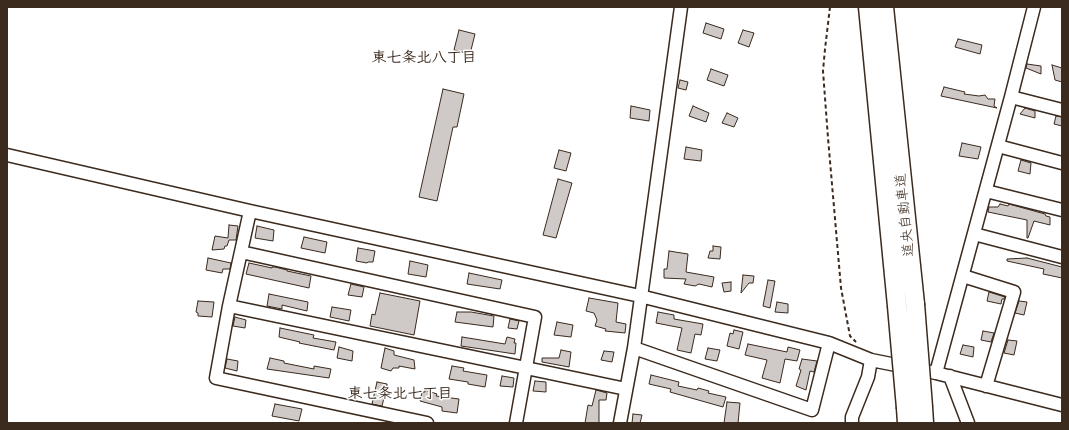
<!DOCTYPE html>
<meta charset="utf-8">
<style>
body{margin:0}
#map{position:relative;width:1069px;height:430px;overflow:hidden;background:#fff;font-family:Delius,sans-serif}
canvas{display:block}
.frame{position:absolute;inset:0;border:8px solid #3b2a1e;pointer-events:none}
</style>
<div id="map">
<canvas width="1069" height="430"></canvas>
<div class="frame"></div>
</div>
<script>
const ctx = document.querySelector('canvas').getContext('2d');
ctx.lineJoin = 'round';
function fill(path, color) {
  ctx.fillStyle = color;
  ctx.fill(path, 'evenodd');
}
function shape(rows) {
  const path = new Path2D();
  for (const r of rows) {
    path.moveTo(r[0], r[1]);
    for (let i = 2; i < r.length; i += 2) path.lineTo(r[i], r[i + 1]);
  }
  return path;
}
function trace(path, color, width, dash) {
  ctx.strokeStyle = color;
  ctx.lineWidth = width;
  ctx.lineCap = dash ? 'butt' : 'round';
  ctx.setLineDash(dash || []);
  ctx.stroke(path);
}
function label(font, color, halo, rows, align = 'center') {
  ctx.font = font + ' Delius,"Klee One",sans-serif';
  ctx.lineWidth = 3;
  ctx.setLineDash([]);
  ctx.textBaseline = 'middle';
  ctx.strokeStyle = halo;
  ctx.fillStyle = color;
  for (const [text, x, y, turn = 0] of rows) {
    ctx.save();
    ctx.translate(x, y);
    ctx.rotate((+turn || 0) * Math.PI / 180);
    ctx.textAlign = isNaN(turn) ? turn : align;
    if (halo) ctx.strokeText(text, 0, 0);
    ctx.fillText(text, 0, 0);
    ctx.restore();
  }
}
const building = shape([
 [706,23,724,29,721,39,703,33,706,23],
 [459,30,475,34,470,54,454,50,459,30],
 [743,30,754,33,749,47,738,43,743,30],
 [958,39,982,45,980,54,955,47,958,39],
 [1027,64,1041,66,1041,74,1026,68,1027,64],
 [1052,65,1062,68,1062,82,1055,80,1052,65],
 [711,69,728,75,724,86,707,80,711,69],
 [680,80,688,82,686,90,678,88,680,80],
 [944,87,965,92,964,94,979,96,985,95,988,99,995,99,994,106,997,108,941,96,944,87],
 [443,89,464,94,457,127,453,127,437,201,419,197,443,89],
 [631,106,650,110,649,121,630,118,631,106],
 [693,106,709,113,706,122,689,116,693,106],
 [1025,108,1035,111,1035,118,1020,114,1025,108],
 [727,113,738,118,734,127,722,123,727,113],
 [1056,116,1062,117,1062,126,1054,124,1056,116],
 [962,143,981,147,978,159,959,156,962,143],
 [686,147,702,150,701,161,684,159,686,147],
 [559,150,571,153,566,171,554,168,559,150],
 [1021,160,1031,163,1030,174,1018,171,1021,160],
 [558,179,572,183,556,238,543,235,558,179],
 [1000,204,1008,206,1009,204,1045,214,1046,216,1050,217,1050,225,1034,221,1028,238,1027,238,1027,220,988,212,989,207,998,207,1000,204],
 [229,225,238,226,236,240,229,240,227,246,225,246,224,249,212,250,215,236,228,238,229,225],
 [257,226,274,230,273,241,255,238,257,226],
 [304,237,327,242,325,253,301,248,304,237],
 [713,246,721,247,720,259,708,258,710,251,713,251,713,246],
 [358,248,375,251,373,262,368,262,367,263,356,261,358,248],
 [669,251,688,254,686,272,714,277,712,287,699,284,695,286,684,284,686,279,664,278,664,269,667,269,669,251],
 [208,258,231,263,230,269,223,269,222,273,206,270,208,258],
 [1027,258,1062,267,1062,278,1043,274,1044,269,1007,261,1007,259,1027,258],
 [410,261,428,265,426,277,408,274,410,261],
 [249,263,272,268,272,267,275,267,287,270,287,271,311,276,309,288,246,274,249,263],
 [469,273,502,280,500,289,467,284,469,273],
 [743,275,754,276,753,283,749,283,741,293,743,275],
 [768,280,775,281,770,308,763,306,768,280],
 [731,282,731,291,724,292,722,283,731,282],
 [351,284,364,287,362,297,348,295,351,284],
 [989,292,1005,297,1004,299,1002,299,1001,304,987,301,989,292],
 [380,293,420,301,414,335,370,326,372,314,375,315,380,293],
 [269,294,308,302,307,311,282,305,282,309,267,306,269,294],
 [589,298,618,303,616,322,626,324,625,333,605,331,606,329,595,326,597,320,594,313,586,311,589,298],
 [198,301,214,302,212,317,198,316,198,313,196,312,198,301],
 [1019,301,1027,302,1024,315,1015,313,1019,301],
 [777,302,788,304,788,313,775,312,777,302],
 [332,307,351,310,349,321,330,317,332,307],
 [457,312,471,312,494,316,493,327,455,322,457,312],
 [658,312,674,315,674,319,703,324,701,335,695,334,691,353,677,350,682,328,656,323,658,312],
 [235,317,246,320,245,328,233,326,235,317],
 [510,319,519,321,517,329,508,328,510,319],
 [557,322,573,325,571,337,554,335,557,322],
 [280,328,314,335,313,338,336,342,334,350,299,343,300,342,279,337,280,328],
 [734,330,743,332,739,349,727,346,730,333,733,334,734,330],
 [983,331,994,333,991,342,981,340,983,331],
 [462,337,505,344,507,337,515,339,514,343,516,343,515,354,461,346,462,337],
 [1008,340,1017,341,1014,355,1004,353,1008,340],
 [748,344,787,352,788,347,800,350,797,361,785,359,780,383,762,378,767,360,745,355,748,344],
 [963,345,974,347,973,357,960,354,963,345],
 [339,347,353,351,352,361,337,358,339,347],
 [385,348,394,351,394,355,414,360,415,369,399,366,399,368,393,368,391,371,381,368,385,348],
 [708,348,720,350,717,361,705,359,708,348],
 [561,350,571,352,569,367,542,362,542,358,559,358,561,350],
 [604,351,614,352,612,362,601,360,604,351],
 [270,358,284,361,284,363,314,369,314,366,331,369,329,378,267,369,270,358],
 [227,359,238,361,237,371,225,368,227,359],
 [802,359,817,361,814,372,810,371,806,390,796,386,801,370,799,369,802,359],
 [452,366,464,368,463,371,487,375,485,387,468,384,468,382,449,379,452,366],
 [651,375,679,382,678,386,697,390,698,388,709,391,708,393,726,397,723,407,670,392,671,389,649,384,651,375],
 [502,376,514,378,513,387,500,386,502,376],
 [535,381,546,382,546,392,533,391,535,381],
 [377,382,387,384,387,394,385,394,382,406,372,404,377,382],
 [425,390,437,394,436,396,459,399,457,413,442,411,442,407,420,401,422,392,425,392,425,390],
 [596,390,607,393,606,400,599,400,599,423,585,423,588,405,592,406,596,390],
 [727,402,740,403,738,423,724,423,727,402],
 [275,404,302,409,299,421,272,416,275,404],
 [633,414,642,415,640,423,632,423,633,414]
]);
fill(building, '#cfcac7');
trace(building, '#3b2a1e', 1);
const minor = shape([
 [1011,97,1062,110],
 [998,146,1062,163],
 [7,155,250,211,640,296,829,343,871,360,936,373,1062,405],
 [986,191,1062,210],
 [250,211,229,306,216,378,427,423],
 [974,234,1062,257],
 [241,252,535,317,516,423],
 [963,276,1014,292,986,386],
 [229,306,526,368,626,389],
 [634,348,812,410,829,343],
 [936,373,1011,97,1034,7],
 [950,376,968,423],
 [620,423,634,348,681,7],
 [852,423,852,417,868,377,871,360]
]);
const highway = shape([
 [868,7,897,306],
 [884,7,915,304],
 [923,407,924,423],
 [906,408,907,423]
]);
trace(minor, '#3b2a1e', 15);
trace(highway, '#3b2a1e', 21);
trace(shape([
 [830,7,825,49,823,71,828,138,841,288,850,336,856,342]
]), '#3b2a1e', 2, [4, 3]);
trace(minor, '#fff', 12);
trace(highway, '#fff', 18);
const highwayBridge = shape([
 [915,304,923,407],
 [897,306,906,408]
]);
trace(highwayBridge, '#3b2a1e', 21, []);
trace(highwayBridge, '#fff', 18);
label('14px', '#3b2a1e', '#fff', [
 ["道央自動車道",905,215,-96]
]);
label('bold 15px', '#3b2a1e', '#fff', [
 ["東七条北八丁目",424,58],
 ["東七条北七丁目",400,394]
]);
</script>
